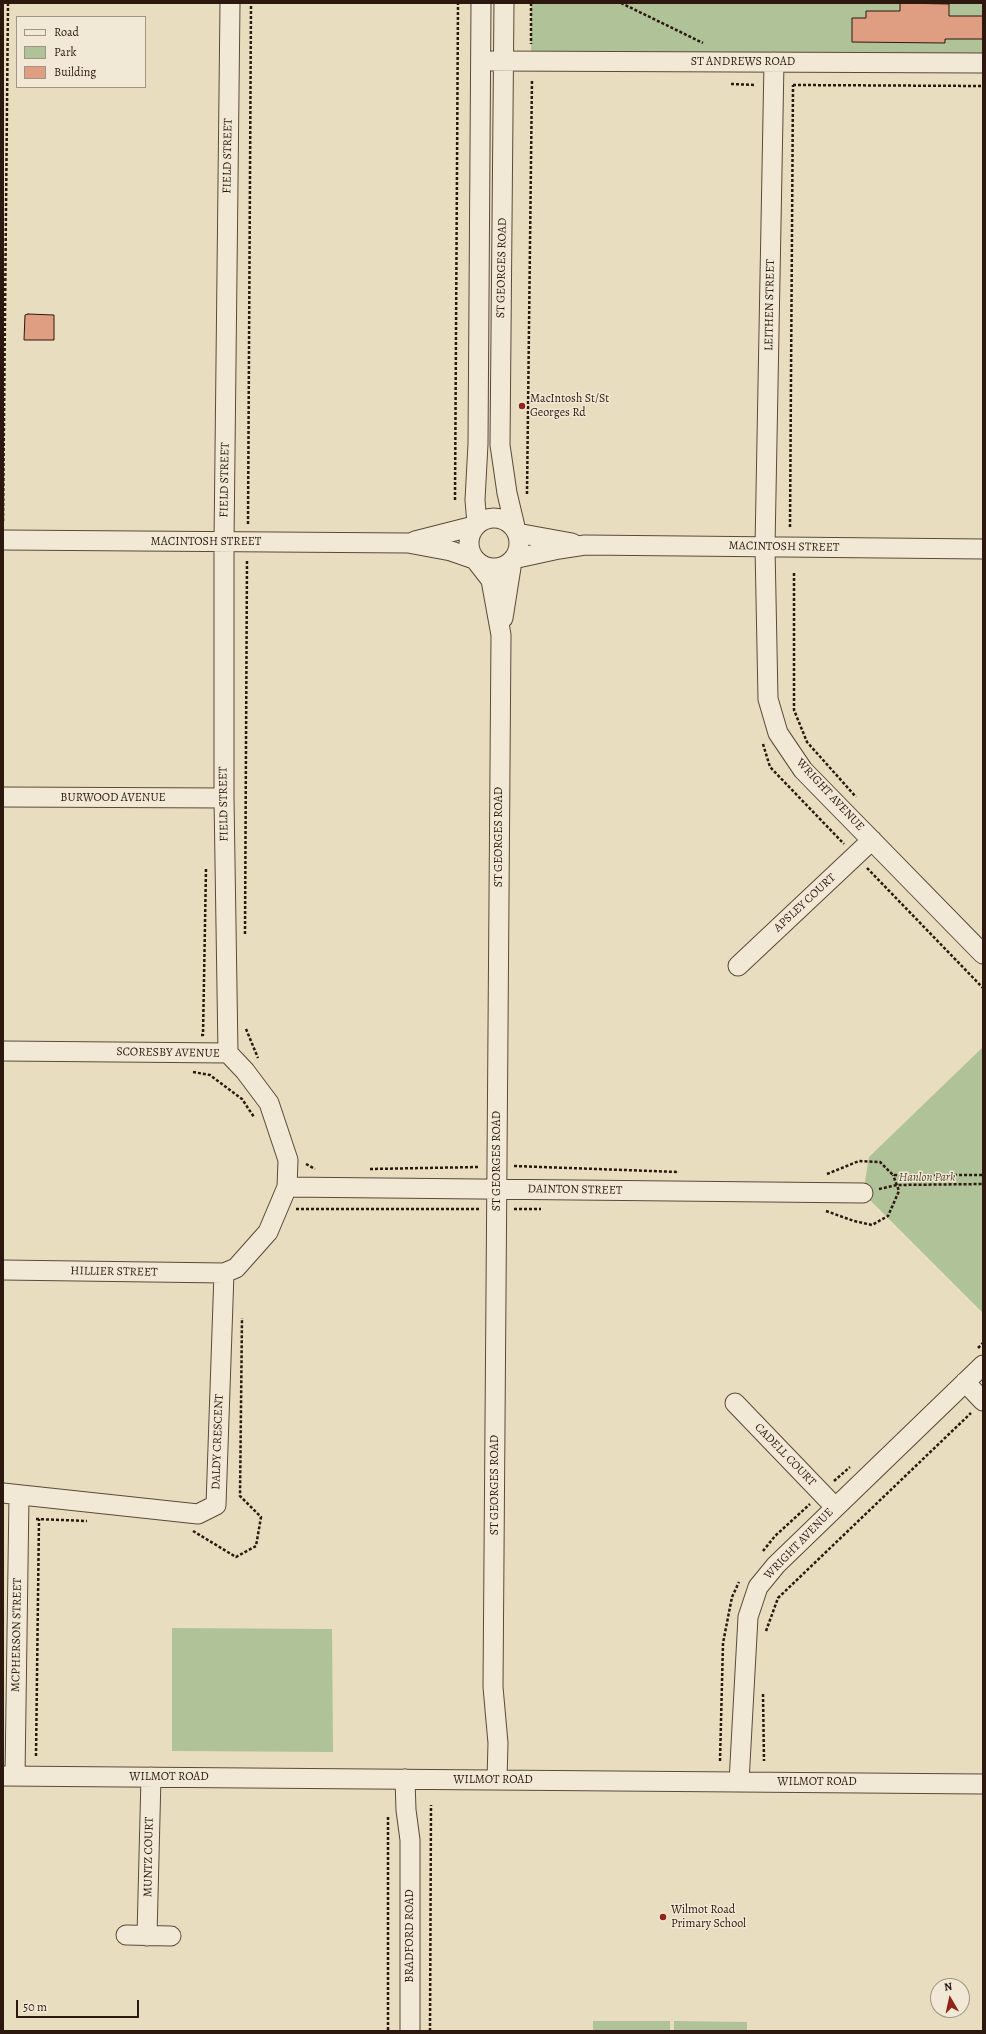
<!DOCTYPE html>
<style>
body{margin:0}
#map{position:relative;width:986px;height:2034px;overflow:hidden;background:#e9ddbf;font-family:Alegreya,serif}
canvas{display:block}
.frame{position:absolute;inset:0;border:4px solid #2c180e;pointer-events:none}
.legend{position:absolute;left:16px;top:16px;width:130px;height:72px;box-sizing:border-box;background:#f1e9d5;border:1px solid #a29585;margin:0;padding:5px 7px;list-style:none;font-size:12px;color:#2c180e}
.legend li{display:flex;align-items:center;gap:8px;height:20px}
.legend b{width:20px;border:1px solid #a29585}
.north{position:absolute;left:930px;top:1978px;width:40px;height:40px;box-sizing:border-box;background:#f1e9d5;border:1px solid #a29585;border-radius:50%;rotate:351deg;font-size:11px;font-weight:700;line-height:16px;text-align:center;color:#2c180e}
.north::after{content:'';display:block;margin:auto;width:14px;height:18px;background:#8f2418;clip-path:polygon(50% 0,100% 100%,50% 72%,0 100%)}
.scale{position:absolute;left:16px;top:2000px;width:123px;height:18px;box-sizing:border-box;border:2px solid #2c180e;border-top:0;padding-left:5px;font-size:12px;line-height:14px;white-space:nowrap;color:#2c180e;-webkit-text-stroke:3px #f1e9d5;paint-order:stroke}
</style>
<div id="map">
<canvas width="986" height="2034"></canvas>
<div class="frame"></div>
<ul class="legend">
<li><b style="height:5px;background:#f1e9d5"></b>Road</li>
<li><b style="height:11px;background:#b0c297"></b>Park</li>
<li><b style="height:11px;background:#df9d81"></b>Building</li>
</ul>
<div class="north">N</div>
<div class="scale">50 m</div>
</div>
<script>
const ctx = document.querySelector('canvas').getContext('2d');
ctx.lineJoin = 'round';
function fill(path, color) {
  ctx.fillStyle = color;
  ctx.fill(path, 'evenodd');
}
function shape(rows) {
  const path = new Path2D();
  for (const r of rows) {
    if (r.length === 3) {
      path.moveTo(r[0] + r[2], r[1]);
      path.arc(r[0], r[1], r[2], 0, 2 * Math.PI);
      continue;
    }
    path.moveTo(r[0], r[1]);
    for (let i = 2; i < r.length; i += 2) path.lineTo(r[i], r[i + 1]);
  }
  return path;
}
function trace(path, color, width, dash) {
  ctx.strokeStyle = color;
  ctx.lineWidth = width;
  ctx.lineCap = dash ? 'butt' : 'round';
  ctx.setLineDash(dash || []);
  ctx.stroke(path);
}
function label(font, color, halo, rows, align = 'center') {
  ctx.font = font + ' Alegreya,serif';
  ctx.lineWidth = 3;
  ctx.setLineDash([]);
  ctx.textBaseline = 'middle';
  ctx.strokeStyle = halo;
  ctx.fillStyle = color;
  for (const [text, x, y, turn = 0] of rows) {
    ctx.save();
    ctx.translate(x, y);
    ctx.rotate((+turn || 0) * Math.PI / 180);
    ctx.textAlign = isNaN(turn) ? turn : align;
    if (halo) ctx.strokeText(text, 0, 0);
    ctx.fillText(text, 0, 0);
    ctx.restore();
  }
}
fill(shape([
 [531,3,983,3,983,57,538,54,531,51],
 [983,1047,983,1313,863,1193,869,1157],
 [172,1628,332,1629,333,1752,172,1751],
 [593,2021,670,2021,670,2031,593,2031],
 [674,2021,747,2022,747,2031,674,2031]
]), '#b0c297');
const building = shape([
 [900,3,949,4,949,16,983,16,983,39,945,39,945,43,852,42,852,18,866,18,866,11,900,11,900,3],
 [28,314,54,315,54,340,24,340,25,315,28,314]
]);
fill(building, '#df9d81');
trace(building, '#2c180e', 1);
const minor = shape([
 [504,3,500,445,507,493,516,531],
 [492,61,983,63],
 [774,62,765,547,768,699,778,733,803,770,983,954],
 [494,543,25],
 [477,524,475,500,478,444,481,3],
 [517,533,572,543],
 [3,540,408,543,451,551,474,559],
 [415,541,474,526],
 [513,559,559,549,585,545,983,549],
 [477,562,491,580,501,635,493,1687,498,1743,497,1780],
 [503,618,512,561],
 [3,797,224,798],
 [738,966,872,840],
 [3,1051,228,1053,245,1071,269,1103,288,1160,287,1187,268,1232,236,1268,224,1273,216,1505,198,1514,3,1493],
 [228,1053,224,798,224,542,230,3],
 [287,1187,863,1193],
 [3,1270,224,1273],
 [965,1382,983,1401],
 [735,1403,835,1507],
 [3,1776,983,1784],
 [15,1776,19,1495],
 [405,1779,406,1810,410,1840,410,2031],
 [739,1782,748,1617,758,1587,776,1565,983,1365],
 [126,1935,171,1936],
 [147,1936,151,1777]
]);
trace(minor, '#5b493a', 21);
trace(shape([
 [531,3,531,44],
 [621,3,703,43],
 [731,84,756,85],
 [793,85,983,86],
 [527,494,532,79],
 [455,500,458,3],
 [3,521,8,3],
 [248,524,251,3],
 [790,527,793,85],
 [794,573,794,710,807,742,856,797],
 [763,744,770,767,844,844],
 [867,868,983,988],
 [245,934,247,559],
 [246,1029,258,1058],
 [201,1035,203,1035,206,869],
 [193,1072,210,1075,242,1099,254,1117],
 [306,1164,315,1169],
 [514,1166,679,1172],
 [370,1169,479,1167],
 [827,1174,859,1161,880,1162,893,1175,983,1175],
 [879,1189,897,1185,983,1184],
 [296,1209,479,1209],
 [514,1209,541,1209],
 [826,1211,854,1221,872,1225,888,1216,899,1191,893,1175],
 [978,1348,983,1343],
 [834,1481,850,1467],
 [36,1519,87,1521],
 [193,1531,236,1557,256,1546,261,1517,240,1496,242,1318],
 [763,1551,775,1536,810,1504],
 [766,1631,778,1598,971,1413],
 [763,1694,764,1761],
 [36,1756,39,1519],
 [720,1761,723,1643,732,1597,739,1582],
 [388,1817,388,2031],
 [430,2031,431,1805]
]), '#2c180e', 2.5, [3, 2]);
trace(minor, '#f1e9d5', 19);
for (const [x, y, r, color] of [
 [522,406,4,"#8f2418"],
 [663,1917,4,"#8f2418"]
]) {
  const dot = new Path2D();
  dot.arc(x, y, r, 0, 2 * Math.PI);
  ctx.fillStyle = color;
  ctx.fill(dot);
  trace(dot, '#f1e9d5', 1.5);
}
label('12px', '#2c180e', '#f1e9d5', [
 ["ST ANDREWS ROAD",743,62],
 ["FIELD STREET",228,156,-89],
 ["ST GEORGES ROAD",502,268,-89],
 ["LEITHEN STREET",770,305,-89],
 ["FIELD STREET",225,480,-89],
 ["MACINTOSH STREET",206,542],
 ["MACINTOSH STREET",784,547,1],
 ["WRIGHT AVENUE",830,795,47],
 ["BURWOOD AVENUE",113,798],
 ["FIELD STREET",224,804,-91],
 ["ST GEORGES ROAD",499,837,-90],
 ["APSLEY COURT",805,903,-43],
 ["SCORESBY AVENUE",168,1053,1],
 ["ST GEORGES ROAD",497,1161,-90],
 ["DAINTON STREET",575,1190,1],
 ["HILLIER STREET",114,1272,1],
 ["DALDY CRESCENT",218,1442,-88],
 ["CADELL COURT",785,1455,46],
 ["ST GEORGES ROAD",495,1485,-90],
 ["WRIGHT AVENUE",799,1544,-46],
 ["MCPHERSON STREET",17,1635,-89],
 ["WILMOT ROAD",169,1777],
 ["WILMOT ROAD",493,1780],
 ["WILMOT ROAD",817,1782],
 ["MUNTZ COURT",149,1857,-89],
 ["BRADFORD ROAD",410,1936,-90]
]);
label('12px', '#2c180e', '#f1e9d5', [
 ["MacIntosh St/St",530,399],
 ["Georges Rd",530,413],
 ["Wilmot Road",671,1910],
 ["Primary School",671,1924]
], 'left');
label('italic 12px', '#544b37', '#f1e9d5', [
 ["Hanlon Park",927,1178]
]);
</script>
